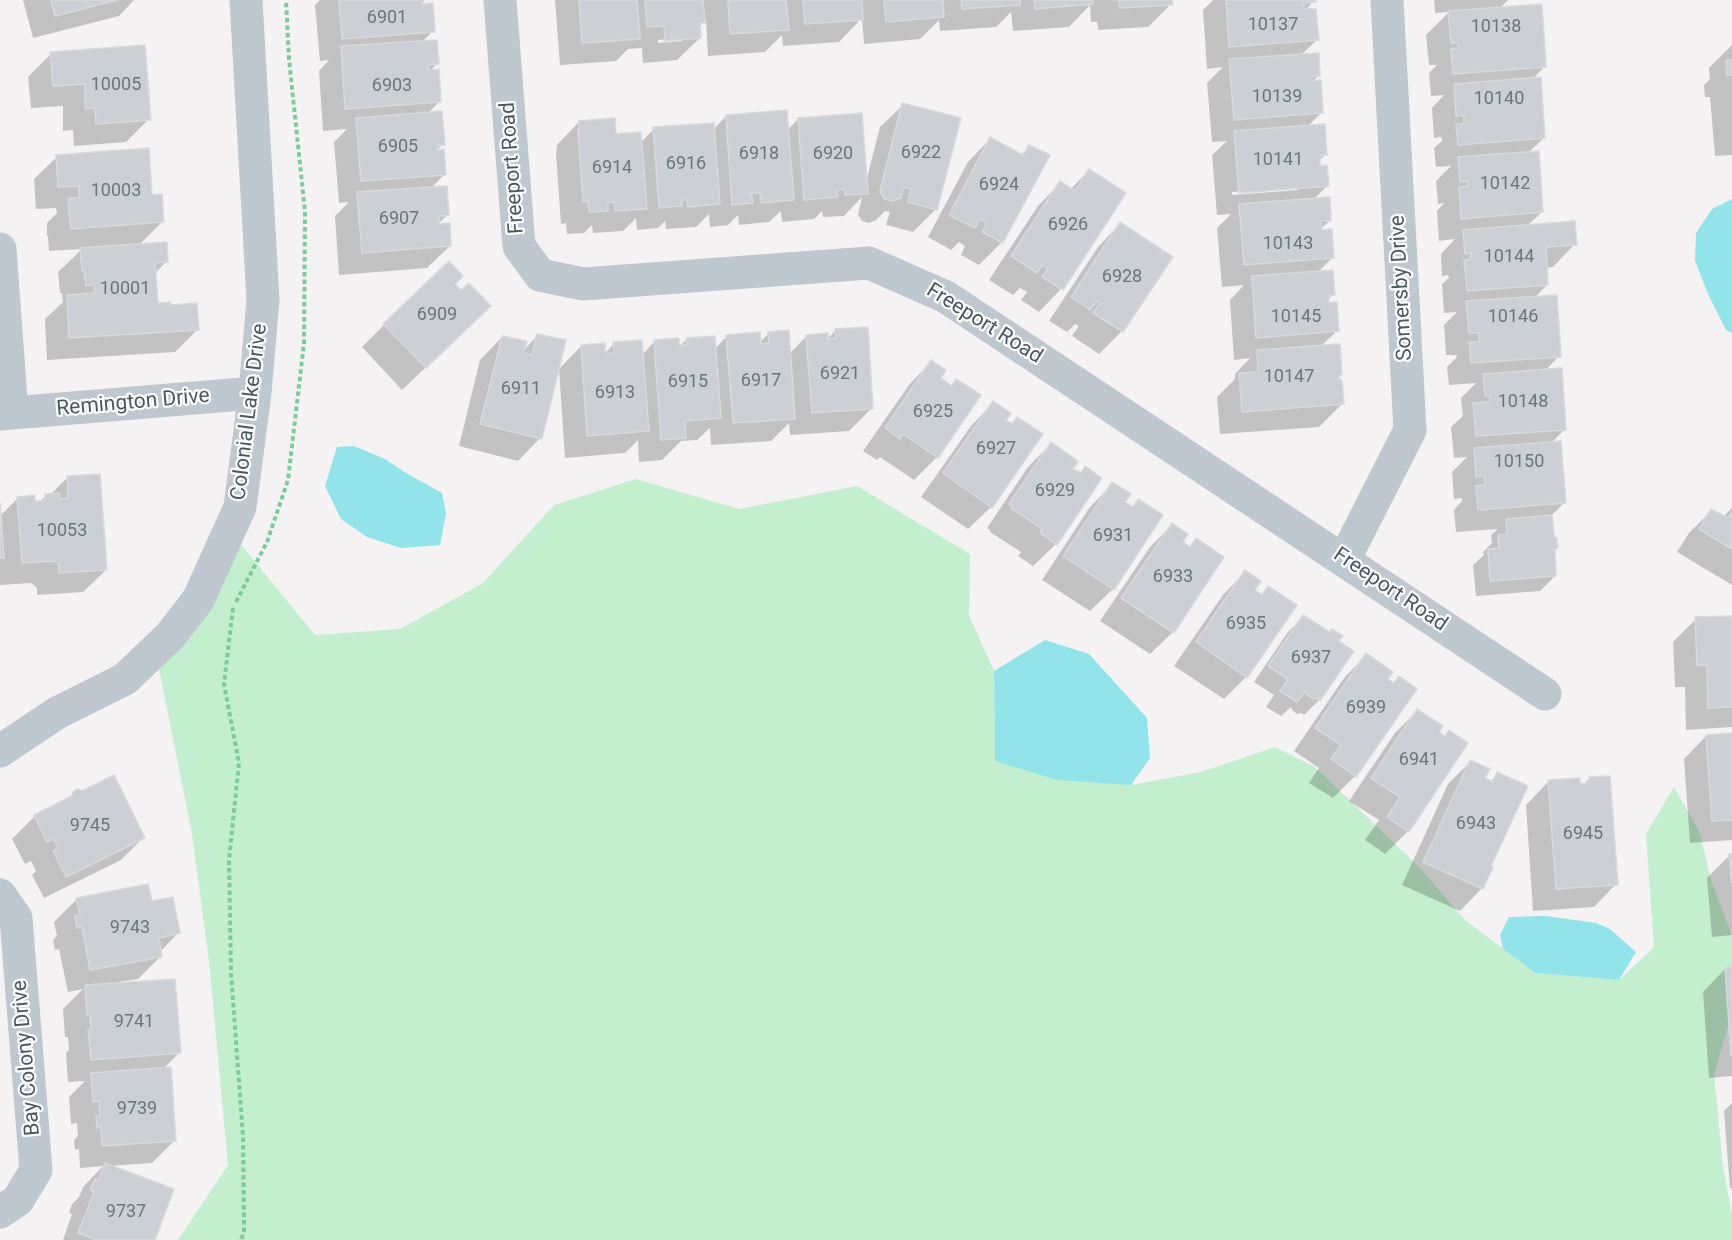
<!DOCTYPE html>
<style>
body{margin:0}
canvas{display:block;background:#f4f2f3}
</style>
<canvas width="1732" height="1240"></canvas>
<script>
const ctx = document.querySelector('canvas').getContext('2d');
ctx.lineJoin = 'round';
function fill(path, color) {
  ctx.fillStyle = color;
  ctx.fill(path, 'evenodd');
}
function shape(rows) {
  const path = new Path2D();
  for (const r of rows) {
    path.moveTo(r[0], r[1]);
    for (let i = 2; i < r.length; i += 2) path.lineTo(r[i], r[i + 1]);
  }
  return path;
}
function trace(path, color, width, dash) {
  ctx.strokeStyle = color;
  ctx.lineWidth = width;
  ctx.lineCap = dash ? 'butt' : 'round';
  ctx.setLineDash(dash || []);
  ctx.stroke(path);
}
function label(font, color, halo, rows, align = 'center') {
  ctx.font = font + ' Roboto,sans-serif';
  ctx.lineWidth = 4.5;
  ctx.setLineDash([]);
  ctx.textBaseline = 'middle';
  ctx.strokeStyle = halo;
  ctx.fillStyle = color;
  for (const [text, x, y, turn = 0] of rows) {
    ctx.save();
    ctx.translate(x, y);
    ctx.rotate((+turn || 0) * Math.PI / 180);
    ctx.textAlign = isNaN(turn) ? turn : align;
    if (halo) ctx.strokeText(text, 0, 0);
    ctx.fillText(text, 0, 0);
    ctx.restore();
  }
}
fill(shape([
 [636,479,739,509,857,486,970,554,969,615,994,671,995,761,1131,785,1201,772,1275,747,1315,767,1418,866,1465,920,1535,973,1619,980,1654,947,1646,834,1674,787,1700,833,1711,880,1732,936,1732,1012,1714,1074,1723,1167,1732,1214,1732,1240,178,1240,228,1165,209,961,192,834,158,664,234,536,315,635,400,629,483,583,554,505]
]), '#c4efcf');
fill(shape([
 [1732,199,1732,333,1726,330,1708,294,1695,261,1696,233,1712,209],
 [354,446,385,459,406,473,442,493,446,513,440,545,401,548,367,537,341,519,325,486,337,447],
 [1045,640,1089,654,1147,718,1150,758,1131,785,1057,780,995,761,994,671],
 [1546,916,1596,923,1610,929,1636,952,1619,980,1535,973,1503,949,1500,935,1509,917]
]), '#92e4ea');
fill(shape([
 [23,0,134,0,119,16,33,38],
 [320,0,425,0,419,5,433,31,422,42,437,64,429,72,440,101,427,114,443,144,436,151,444,175,431,188,448,214,436,226,450,246,427,268,339,275,335,216,349,202,339,203,334,142,347,129,323,131,319,71,329,60,320,61,315,5],
 [555,0,1171,0,1171,4,1148,27,1098,30,1097,22,1091,22,1090,5,1069,27,1013,31,1011,12,996,27,940,31,939,20,920,39,864,44,862,18,839,42,783,46,782,35,765,52,708,56,706,20,699,27,700,38,677,60,643,63,642,48,628,49,616,61,560,65],
 [682,38,682,41,658,43,658,40],
 [1213,0,1314,0,1305,11,1318,39,1301,55,1319,75,1312,82,1321,113,1307,127,1325,155,1319,161,1319,167,1327,186,1313,200,1330,220,1318,232,1332,258,1317,273,1333,294,1328,300,1337,331,1321,346,1341,375,1338,377,1342,404,1319,427,1220,434,1217,397,1235,379,1235,374,1250,358,1234,360,1230,300,1244,285,1222,287,1217,228,1231,214,1217,215,1212,155,1227,141,1212,142,1207,83,1223,67,1207,69,1203,10],
 [1298,187,1298,190,1232,195,1232,192],
 [1434,0,1508,0,1500,8,1544,67,1532,80,1544,138,1528,153,1542,212,1527,226,1575,244,1553,267,1546,268,1547,285,1534,298,1559,356,1545,371,1565,429,1550,444,1564,503,1551,516,1555,576,1540,591,1476,596,1473,565,1484,555,1483,552,1492,543,1491,535,1498,529,1456,532,1454,510,1462,501,1462,498,1454,499,1452,472,1467,457,1454,458,1451,427,1463,416,1461,398,1476,383,1449,385,1447,367,1457,357,1456,355,1446,355,1444,325,1457,312,1444,313,1442,284,1449,278,1448,275,1442,276,1441,254,1455,239,1439,241,1437,211,1444,203,1438,204,1436,181,1451,166,1436,167,1434,148,1442,141,1442,137,1434,138,1432,108,1444,95,1431,96,1429,73,1437,65,1429,65,1426,35,1449,12,1435,13],
 [1732,45,1732,155,1715,156,1710,97,1705,97,1704,85,1710,79,1709,68],
 [51,54,149,119,126,142,74,146,73,130,63,131,63,106,31,108,28,77],
 [903,105,936,209,913,232,886,225,890,212,885,211,876,220,869,223,862,221,858,215,862,197,844,216,823,217,822,211,814,219,782,222,781,211,769,222,739,225,738,215,728,225,710,227,709,214,696,227,666,229,665,221,658,228,637,230,636,218,623,231,593,233,592,225,584,233,567,234,566,223,561,224,556,154,557,145,579,122,615,136,641,142,654,129,713,130,726,116,787,131,798,119,866,182,880,127],
 [990,139,1021,155,1029,146,1002,242,979,265,961,255,965,246,959,242,951,250,928,237,968,162],
 [57,157,151,196,163,221,139,245,167,261,154,274,156,304,198,329,175,352,47,360,45,319,63,302,62,293,60,293,58,272,82,249,49,251,48,236,47,236,47,223,57,213,56,208,36,209,34,179],
 [1089,170,1124,194,1061,289,1039,312,1021,300,1027,292,1020,288,1013,295,989,280,1038,206,1060,183,1070,190],
 [1120,224,1171,257,1122,331,1099,354,1072,336,1079,326,1075,324,1067,332,1049,321,1098,247],
 [453,284,467,328,402,390,362,347,384,325],
 [836,330,872,408,849,431,790,435,789,423,771,441,711,445,710,428,697,440,681,441,662,460,639,462,638,440,625,453,565,458,559,369,581,346,604,354,614,344,642,355,655,341,678,348,687,339,715,349,727,336,759,343,769,333,789,354,807,336,827,339],
 [538,335,540,438,518,461,459,446,480,360,502,337,523,351],
 [931,362,939,378,951,387,957,381,937,457,914,480,880,457,877,460,863,451,909,385],
 [993,403,1004,420,991,507,968,529,921,497,971,426],
 [1051,444,1071,469,1079,474,1085,468,1056,544,1033,566,1018,556,1021,552,990,532,990,530,987,528,1028,467],
 [67,478,106,570,83,592,37,595,37,588,31,583,0,585,0,516,18,498,34,503,39,502,46,496,50,495],
 [1113,484,1123,503,1131,508,1138,501,1113,589,1090,611,1042,580,1090,507],
 [1732,508,1732,585,1677,552,1689,533,1711,511,1723,517],
 [1172,525,1181,543,1188,548,1196,540,1173,632,1150,654,1100,621,1150,547],
 [1245,572,1252,590,1260,595,1268,588,1246,677,1224,699,1174,666,1223,595],
 [1303,617,1319,700,1304,715,1301,713,1297,714,1292,710,1291,707,1281,716,1266,707,1274,695,1254,682,1288,632],
 [1732,618,1732,727,1686,730,1685,687,1675,687,1673,642,1696,619],
 [1366,655,1386,680,1355,776,1333,798,1309,783,1319,768,1294,751,1344,678],
 [1417,711,1437,733,1408,831,1385,854,1365,840,1379,820,1349,801,1395,733],
 [1732,734,1732,840,1690,843,1684,759,1706,736],
 [1470,762,1483,779,1490,782,1498,774,1489,867,1482,888,1460,911,1402,885,1448,784],
 [1590,778,1616,884,1594,907,1533,911,1526,805,1548,782,1579,786,1583,785],
 [74,793,144,837,121,860,44,898,32,875,36,871,31,861,25,864,12,839,35,816,66,801],
 [1730,855,1732,855,1732,935,1712,937,1707,878],
 [77,899,151,903,178,933,160,952,161,956,138,979,118,982,179,1053,163,1069,175,1140,152,1163,109,1166,153,1240,63,1240,72,1214,69,1213,72,1204,79,1197,83,1187,103,1166,80,1168,79,1149,75,1150,74,1140,78,1136,77,1123,71,1124,69,1097,85,1081,68,1082,66,1053,69,1050,68,1037,65,1037,63,1009,83,989,68,992,59,949,55,950,53,940,57,936,54,922],
 [1725,969,1732,969,1732,1076,1709,1078,1703,992],
 [1732,1103,1732,1188,1730,1189,1724,1111]
]), '#0003');
const building = shape([
 [51,0,117,0,55,16,51,0],
 [339,0,422,0,423,4,433,3,435,32,342,39,339,0],
 [579,0,637,0,640,39,582,43,579,0],
 [645,0,703,0,705,23,700,23,701,38,665,41,664,26,647,27,645,0],
 [728,0,786,0,789,30,730,34,728,0],
 [803,0,862,0,863,20,805,24,803,0],
 [884,0,943,0,944,17,886,22,884,0],
 [961,0,1020,0,1020,5,962,9,961,0],
 [1034,0,1093,0,1093,4,1035,9,1034,0],
 [1114,0,1172,0,1173,5,1120,8,1119,0,1114,0],
 [1226,0,1316,0,1316,2,1304,3,1304,9,1316,9,1319,40,1229,47,1226,0],
 [1542,4,1546,67,1453,74,1451,49,1458,48,1458,43,1451,43,1448,11,1542,4],
 [437,40,439,64,428,65,429,70,439,69,441,102,345,109,341,46,437,40],
 [145,45,151,120,96,124,95,108,85,109,85,84,53,86,50,52,145,45],
 [1319,53,1320,76,1312,76,1312,81,1321,80,1323,113,1234,120,1229,59,1319,53],
 [1732,60,1732,75,1727,75,1726,61,1732,60],
 [1541,77,1545,138,1458,145,1456,124,1464,124,1464,115,1456,116,1454,84,1541,77],
 [902,103,961,118,937,210,908,202,911,189,903,187,901,198,892,201,884,199,880,191,902,103],
 [787,110,794,200,761,203,760,193,751,193,753,203,732,205,726,115,787,110],
 [442,111,445,145,438,145,438,150,444,149,446,175,361,181,356,118,442,111],
 [862,113,868,194,845,195,844,189,837,190,838,197,804,200,798,118,862,113],
 [615,118,616,134,641,132,647,209,615,211,614,202,608,202,608,211,589,212,588,201,583,202,578,130,579,130,579,121,615,118],
 [714,123,720,204,688,207,687,200,682,200,682,206,659,208,653,127,714,123],
 [1325,124,1327,155,1320,156,1320,166,1327,165,1329,186,1239,193,1234,131,1325,124],
 [990,137,1023,155,1029,145,1050,155,1003,243,982,232,987,223,980,219,975,228,949,215,990,137],
 [149,148,152,195,162,194,164,222,71,229,68,204,69,204,69,198,79,198,79,186,58,187,56,155,149,148],
 [1539,151,1543,212,1461,219,1459,187,1468,186,1467,181,1460,182,1458,157,1539,151],
 [1089,169,1126,193,1063,290,1042,277,1048,269,1042,265,1037,273,1011,256,1060,181,1075,191,1089,169],
 [447,186,449,215,439,216,439,224,450,223,451,246,362,253,357,192,447,186],
 [1330,197,1331,221,1321,221,1322,230,1332,229,1334,258,1244,265,1239,204,1330,197],
 [1575,221,1577,245,1546,247,1548,285,1467,291,1464,260,1471,259,1471,253,1465,254,1463,230,1575,221],
 [1120,222,1173,257,1123,332,1093,313,1100,303,1097,301,1090,310,1071,297,1120,222],
 [167,242,168,262,155,263,158,303,170,302,171,305,197,303,199,330,69,338,67,295,94,293,94,284,86,286,84,271,82,271,80,248,167,242],
 [449,261,463,276,455,284,461,290,469,283,491,306,426,368,383,324,449,261],
 [1333,270,1335,295,1329,295,1329,303,1337,302,1339,331,1256,338,1252,276,1333,270],
 [1557,295,1561,357,1471,363,1469,342,1479,342,1479,333,1469,333,1466,301,1557,295],
 [868,327,873,409,812,413,806,335,828,333,828,339,836,338,835,329,868,327],
 [789,330,795,419,733,423,726,335,760,332,761,344,769,343,768,332,789,330],
 [537,334,566,340,542,439,480,424,502,336,527,341,524,353,532,355,537,334],
 [715,336,721,418,685,421,686,438,661,440,654,340,679,338,679,345,687,345,686,338,715,336],
 [642,340,649,431,587,436,581,345,605,343,605,354,614,353,613,342,642,340],
 [1340,344,1342,375,1339,375,1340,380,1342,380,1344,404,1242,412,1239,373,1258,372,1257,350,1340,344],
 [931,360,946,370,941,378,952,386,956,379,981,395,938,458,903,434,900,439,885,428,931,360],
 [1562,368,1566,430,1476,436,1473,403,1490,402,1490,396,1485,396,1483,374,1562,368],
 [993,401,1011,413,1006,420,1012,424,1017,417,1043,434,992,508,943,473,993,401],
 [1561,441,1566,503,1478,510,1476,486,1485,485,1484,476,1476,477,1474,448,1561,441],
 [1051,442,1078,461,1073,469,1081,473,1085,466,1102,478,1057,545,1040,533,1042,529,1011,508,1012,507,1009,504,1051,442],
 [100,474,107,570,59,573,59,565,54,561,22,563,17,497,35,495,35,501,45,501,45,494,59,493,60,499,68,498,67,476,100,474],
 [1112,482,1131,494,1125,502,1133,507,1138,499,1163,515,1114,590,1063,556,1112,482],
 [0,503,4,558,0,558,0,503],
 [1711,509,1728,518,1732,511,1732,549,1699,529,1711,509],
 [1552,515,1554,536,1557,538,1558,548,1555,550,1556,576,1490,581,1488,549,1499,548,1498,535,1507,534,1506,519,1552,515],
 [1172,523,1188,534,1183,542,1190,547,1196,538,1224,557,1174,633,1121,598,1172,523],
 [1245,570,1261,581,1255,590,1262,595,1268,586,1297,605,1247,678,1196,642,1245,570],
 [1303,615,1330,632,1332,629,1343,636,1339,641,1354,651,1320,701,1317,698,1313,699,1307,695,1305,691,1297,702,1280,691,1288,679,1268,666,1303,615],
 [1732,616,1732,707,1708,708,1707,665,1697,665,1695,617,1732,616],
 [1366,653,1393,672,1388,679,1394,683,1399,676,1417,689,1356,777,1331,759,1341,745,1315,728,1366,653],
 [1417,709,1443,726,1439,732,1445,736,1449,730,1468,743,1409,832,1387,817,1400,797,1371,778,1417,709],
 [1732,733,1732,820,1712,821,1706,735,1732,733],
 [1470,760,1490,769,1485,778,1493,782,1497,772,1528,786,1491,866,1493,867,1483,889,1423,862,1470,760],
 [114,775,145,838,66,877,53,851,58,848,54,839,47,842,34,815,72,796,73,792,77,789,82,791,114,775],
 [1610,776,1618,885,1556,889,1548,780,1580,778,1580,784,1590,783,1589,777,1610,776],
 [1729,854,1732,854,1732,886,1729,854],
 [148,884,152,901,173,897,180,933,159,938,162,957,90,970,82,927,77,928,75,916,80,915,76,898,148,884],
 [1732,967,1732,1056,1731,1056,1725,968,1732,967],
 [175,979,181,1053,91,1060,88,1029,91,1029,90,1015,87,1015,85,985,175,979],
 [171,1067,176,1141,102,1146,101,1127,97,1128,96,1116,100,1116,99,1101,93,1102,91,1073,171,1067],
 [105,1163,174,1189,155,1240,97,1240,78,1233,94,1192,90,1190,95,1179,98,1181,105,1163]
]);
fill(building, '#ccd0d4');
trace(building, '#d7d9dd', 1.5);
trace(shape([
 [236,602,267,542,288,480,304,343,305,212,289,59,286,0],
 [233,608,224,684,239,763,229,860,231,973,243,1136,244,1232,241,1240]
]), '#7ccc9a', 4, [4.5, 3]);
trace(shape([
 [500,0,519,246,540,275,583,284,869,263,946,297,1545,694],
 [0,249,12,413,0,414],
 [12,413,255,393],
 [1344,560,1410,430,1387,0],
 [0,751,57,713,125,679,170,636,198,600,240,507,255,393,263,300,246,0],
 [0,895,16,918,36,1170,18,1200,0,1212]
]), '#bec8ce', 33);
label('18px', '#6a767c', null, [
 ["6901",387,18],
 ["10137",1273,25],
 ["10138",1496,27],
 ["10005",116,85],
 ["6903",392,86],
 ["10139",1277,97],
 ["10140",1499,99],
 ["6905",398,147],
 ["6922",921,153],
 ["6918",759,154],
 ["6920",833,154],
 ["10141",1278,160],
 ["6916",686,164],
 ["6914",612,168],
 ["10142",1505,184],
 ["6924",999,185],
 ["10003",116,191],
 ["6907",399,219],
 ["6926",1068,225],
 ["10143",1288,244],
 ["10144",1509,257],
 ["6928",1122,277],
 ["10001",125,289],
 ["6909",437,315],
 ["10145",1296,317],
 ["10146",1513,317],
 ["6921",840,374],
 ["10147",1289,377],
 ["6917",761,381],
 ["6915",688,382],
 ["6911",521,389],
 ["6913",615,393],
 ["10148",1523,402],
 ["6925",933,412],
 ["6927",996,449],
 ["10150",1519,462],
 ["6929",1055,491],
 ["10053",62,531],
 ["6931",1113,536],
 ["6933",1173,577],
 ["6935",1246,624],
 ["6937",1311,658],
 ["6939",1366,708],
 ["6941",1419,760],
 ["6943",1476,824],
 ["9745",90,826],
 ["6945",1583,834],
 ["9743",130,928],
 ["9741",134,1022],
 ["9739",137,1109],
 ["9737",126,1212]
]);
label('21px', '#4a585f', '#fff', [
 ["Freeport Road",513,168,-94],
 ["Somersby Drive",1402,288,-93],
 ["Freeport Road",984,324,32],
 ["Remington Drive",133,403,-5],
 ["Colonial Lake Drive",250,412,-83],
 ["Freeport Road",1390,590,34],
 ["Bay Colony Drive",27,1058,-95]
]);
</script>
